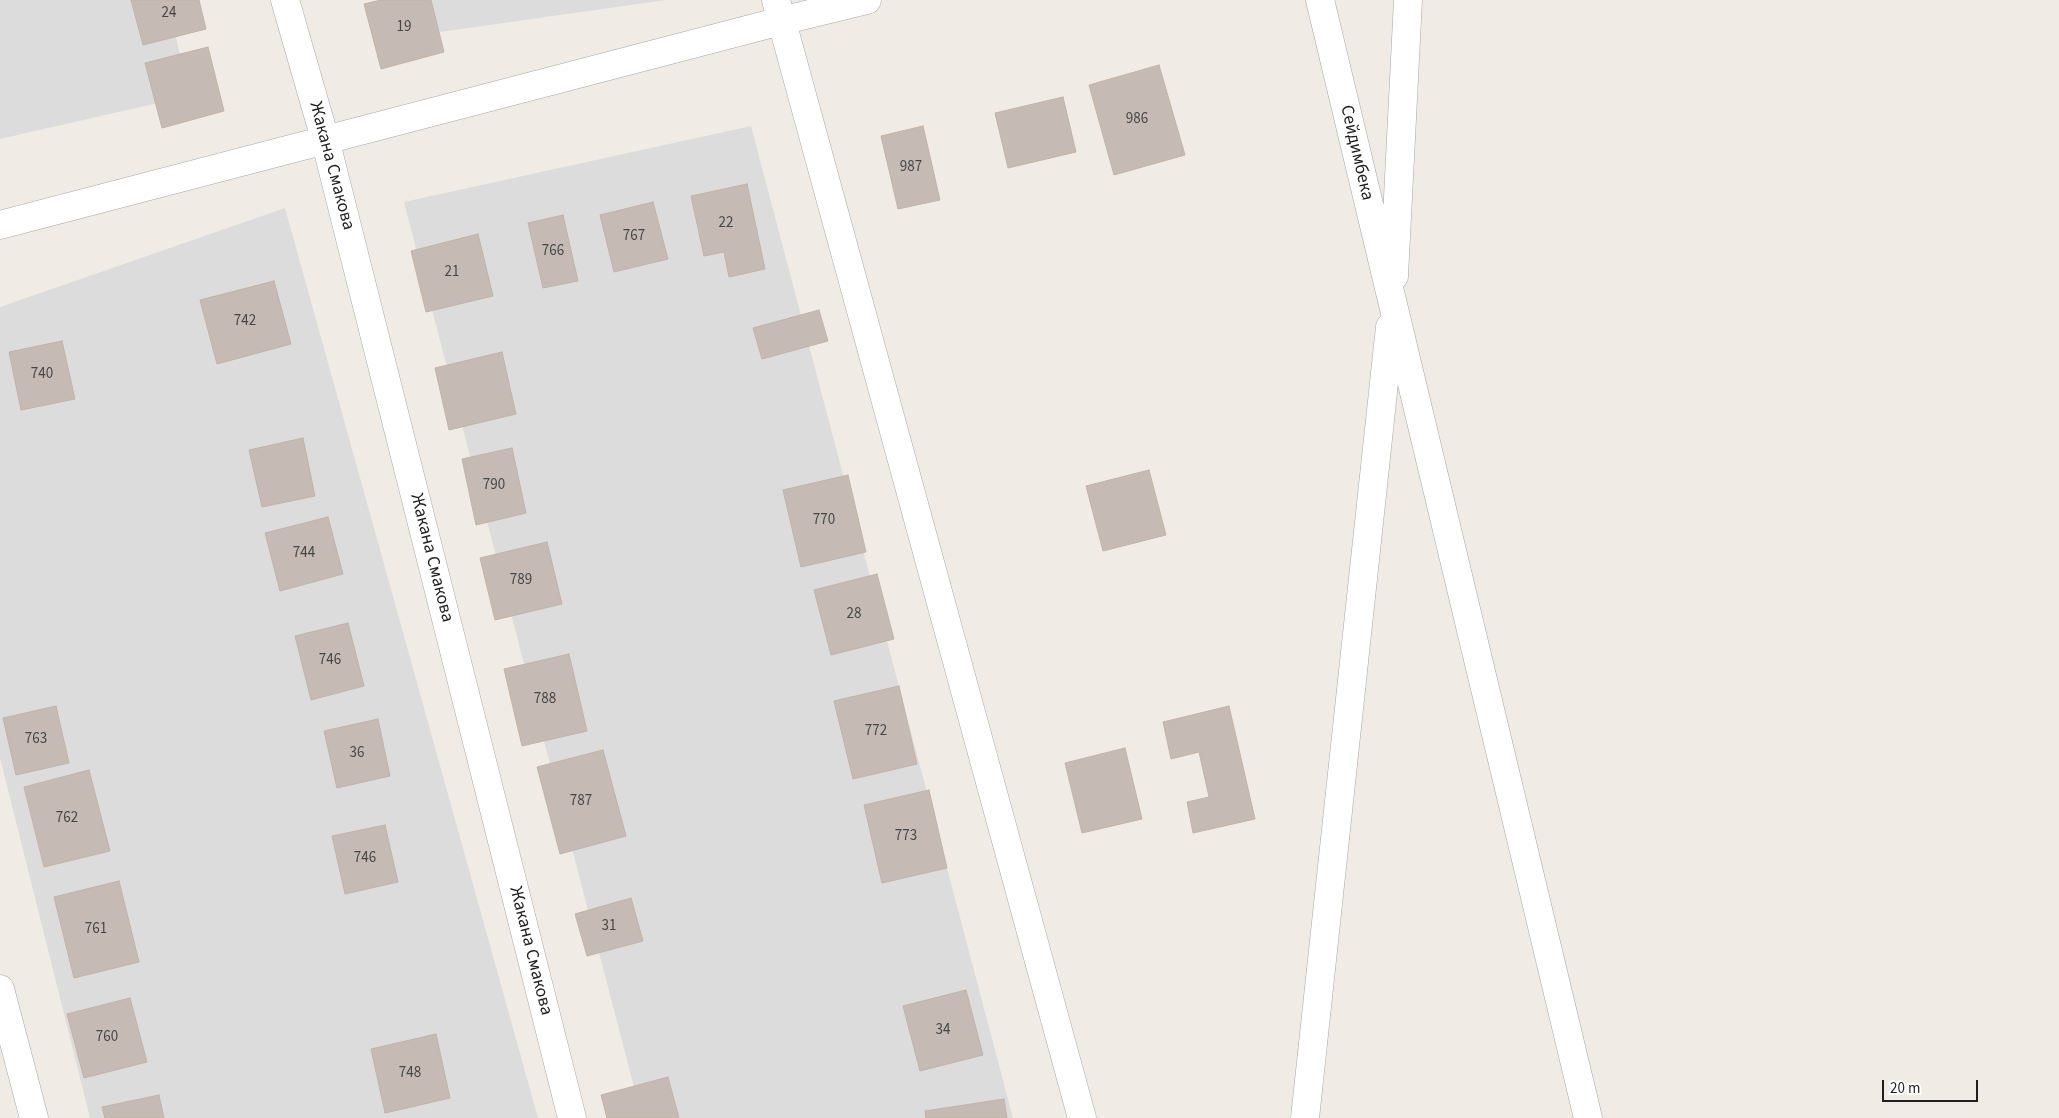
<!DOCTYPE html>
<meta charset="utf-8">
<style>
body{margin:0}
#map{position:relative;width:2059px;height:1118px;overflow:hidden;background:#f0ece5;font-family:"Source Sans 3",sans-serif}
canvas{display:block}
.scale{position:absolute;left:1882px;top:1080px;width:96px;height:22px;box-sizing:border-box;border:2px solid #1f1f1f;border-top:0;padding-left:6px;font-size:15px;line-height:18px;white-space:nowrap;color:#1f1f1f;-webkit-text-stroke:4px #fff;paint-order:stroke}
</style>
<div id="map">
<canvas width="2059" height="1118"></canvas>
<div class="scale">20 m</div>
</div>
<script>
const ctx = document.querySelector('canvas').getContext('2d');
ctx.lineJoin = 'round';
function fill(path, color) {
  ctx.fillStyle = color;
  ctx.fill(path, 'evenodd');
}
function shape(rows) {
  const path = new Path2D();
  for (const r of rows) {
    path.moveTo(r[0], r[1]);
    for (let i = 2; i < r.length; i += 2) path.lineTo(r[i], r[i + 1]);
  }
  return path;
}
function trace(path, color, width, dash) {
  ctx.strokeStyle = color;
  ctx.lineWidth = width;
  ctx.lineCap = dash ? 'butt' : 'round';
  ctx.setLineDash(dash || []);
  ctx.stroke(path);
}
function label(font, color, halo, rows, align = 'center') {
  ctx.font = font + ' "Source Sans 3",sans-serif';
  ctx.lineWidth = 4;
  ctx.setLineDash([]);
  ctx.textBaseline = 'middle';
  ctx.strokeStyle = halo;
  ctx.fillStyle = color;
  for (const [text, x, y, turn = 0] of rows) {
    ctx.save();
    ctx.translate(x, y);
    ctx.rotate((+turn || 0) * Math.PI / 180);
    ctx.textAlign = isNaN(turn) ? turn : align;
    if (halo) ctx.strokeText(text, 0, 0);
    ctx.fillText(text, 0, 0);
    ctx.restore();
  }
}
fill(shape([
 [0,0,168,0,189,96,0,139],
 [401,0,666,0,412,36],
 [751,126,1013,1118,642,1118,404,202],
 [285,208,538,1118,90,1118,0,758,0,307]
]), '#dddcdc');
const building = shape([
 [131,0,199,0,206,29,143,45,131,0],
 [381,0,431,0,444,52,381,69,364,4,381,0],
 [208,47,224,111,162,128,145,63,208,47],
 [1159,65,1185,155,1114,175,1089,85,1159,65],
 [1063,97,1076,152,1008,168,995,113,1063,97],
 [923,126,940,200,898,209,881,136,923,126],
 [747,184,765,269,729,277,724,252,704,256,691,196,747,184],
 [653,202,668,259,614,272,600,215,653,202],
 [563,215,578,281,543,288,528,223,563,215],
 [478,234,493,296,426,312,411,251,478,234],
 [274,281,291,344,217,364,200,300,274,281],
 [819,310,828,341,762,359,753,328,819,310],
 [62,341,75,399,21,410,9,352,62,341],
 [502,352,516,414,449,430,435,368,502,352],
 [303,438,315,496,262,507,249,450,303,438],
 [512,448,526,513,476,525,462,459,512,448],
 [1149,470,1166,535,1103,551,1086,486,1149,470],
 [848,475,866,552,801,567,783,490,848,475],
 [328,517,343,574,280,591,265,533,328,517],
 [547,542,562,604,495,620,480,558,547,542],
 [877,574,894,639,831,655,814,590,877,574],
 [348,623,364,686,311,700,295,636,348,623],
 [569,654,587,731,522,746,504,669,569,654],
 [899,686,917,764,853,779,834,701,899,686],
 [56,706,69,763,16,775,3,718,56,706],
 [1229,706,1255,819,1193,833,1187,802,1209,797,1199,752,1171,759,1163,722,1229,706],
 [378,719,390,776,337,788,324,731,378,719],
 [1125,748,1142,819,1082,833,1065,763,1125,748],
 [603,750,626,836,560,854,537,767,603,750],
 [89,770,110,851,44,867,24,787,89,770],
 [929,790,947,868,882,883,864,805,929,790],
 [385,825,398,882,345,894,332,836,385,825],
 [119,881,139,962,74,978,54,897,119,881],
 [631,898,643,941,587,956,575,914,631,898],
 [966,990,983,1055,920,1071,903,1006,966,990],
 [130,998,147,1062,84,1078,67,1014,130,998],
 [436,1034,450,1098,385,1113,371,1049,436,1034],
 [668,1077,679,1118,607,1118,601,1095,668,1077],
 [159,1095,164,1118,105,1118,102,1107,159,1095],
 [1004,1099,1007,1118,926,1118,925,1111,1004,1099]
]);
fill(building, '#c5bbb4');
trace(building, '#c3b2a7', 1);
const minor = shape([
 [285,0,325,139,572,1118],
 [776,0,1082,1118],
 [1320,0,1588,1118],
 [0,225,781,21,867,0],
 [1394,276,1408,0],
 [0,989,34,1118],
 [1305,1118,1390,327]
]);
trace(minor, '#a6a6a6', 29);
trace(minor, '#fff', 28);
label('15px', '#484644', null, [
 ["24",169,14],
 ["19",404,28],
 ["986",1137,120],
 ["987",911,168],
 ["22",726,224],
 ["767",634,237],
 ["766",553,252],
 ["21",452,273],
 ["742",245,322],
 ["740",42,375],
 ["790",494,486],
 ["770",824,521],
 ["744",304,554],
 ["789",521,581],
 ["28",854,615],
 ["746",330,661],
 ["788",545,700],
 ["772",876,732],
 ["763",36,740],
 ["36",357,754],
 ["787",581,802],
 ["762",67,819],
 ["773",906,837],
 ["746",365,859],
 ["31",609,927],
 ["761",96,930],
 ["34",943,1031],
 ["760",107,1038],
 ["748",410,1074]
]);
label('18px', '#1f1f1f', '#fff', [
 ["Сейдимбека",1356,153,77],
 ["Жакана Смакова",331,166,75],
 ["Жакана Смакова",431,558,76],
 ["Жакана Смакова",530,951,76]
]);
</script>
